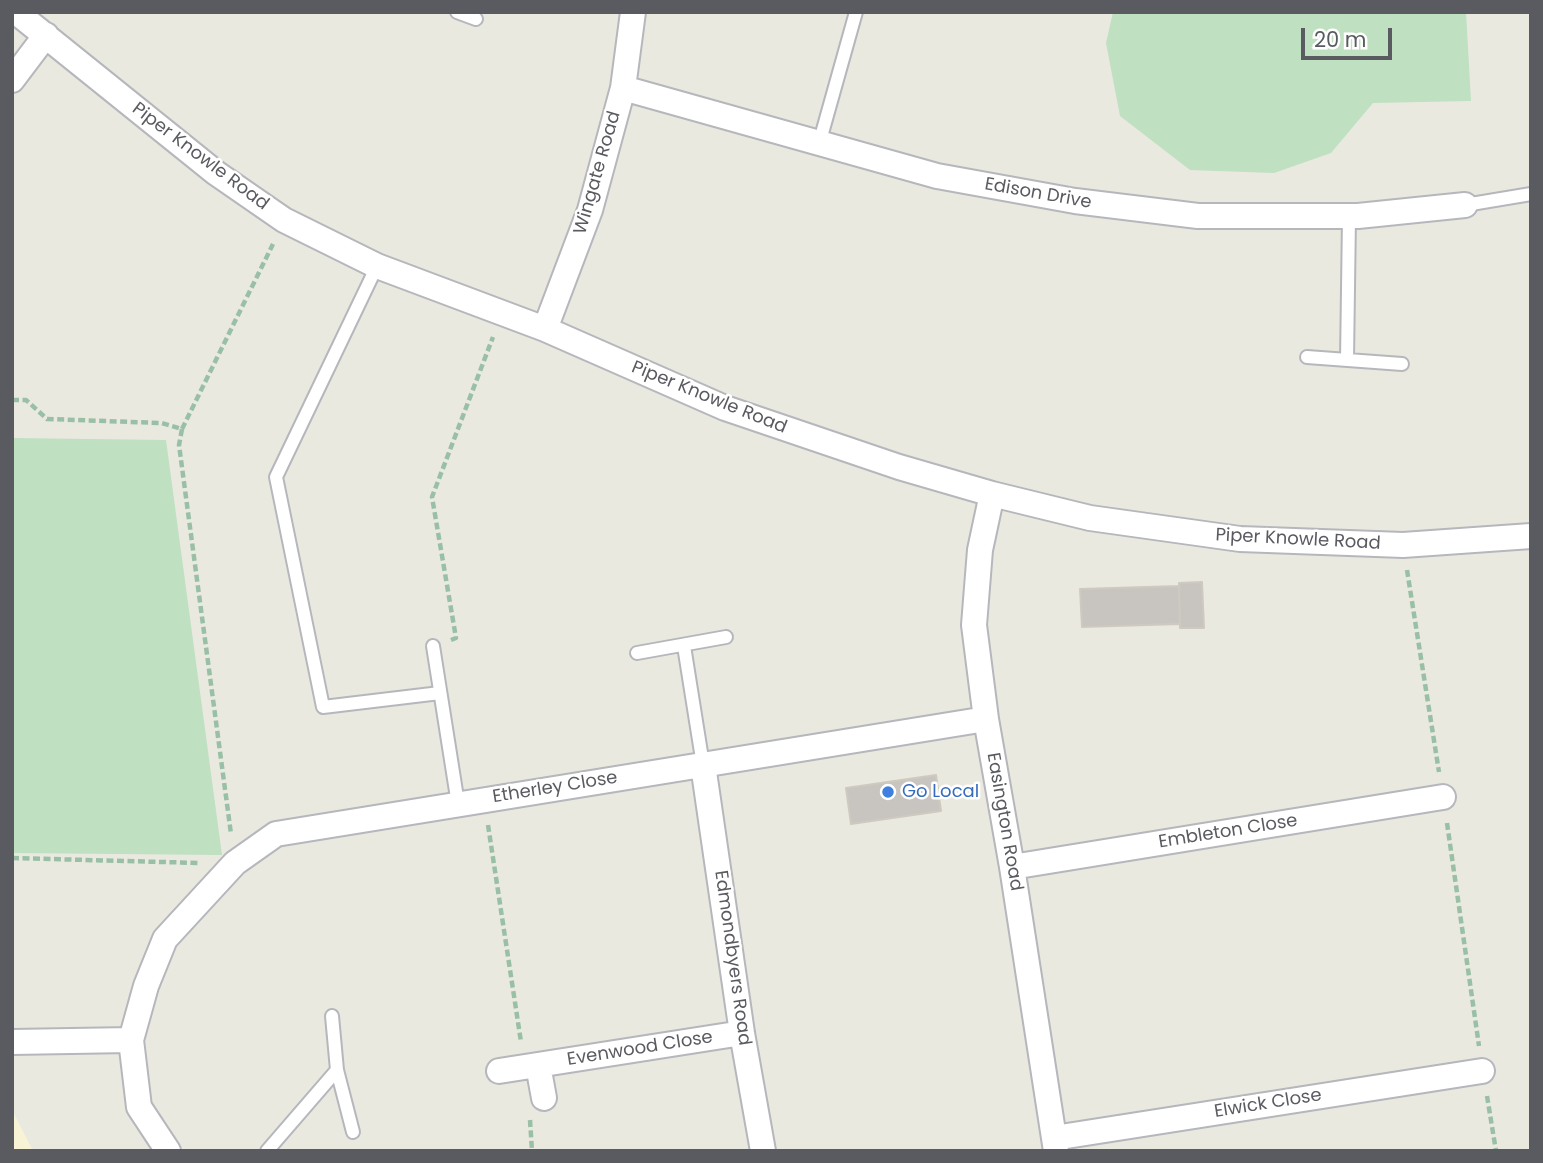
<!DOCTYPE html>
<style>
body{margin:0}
#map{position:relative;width:1543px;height:1163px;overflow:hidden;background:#eae9e0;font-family:Poppins,sans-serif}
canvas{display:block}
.frame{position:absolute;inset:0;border:14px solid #595b60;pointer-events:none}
.scale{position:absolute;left:1301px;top:28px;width:91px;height:32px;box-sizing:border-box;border:4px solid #595b60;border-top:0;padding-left:9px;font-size:21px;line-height:24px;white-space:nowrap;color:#595b60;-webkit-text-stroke:5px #fff;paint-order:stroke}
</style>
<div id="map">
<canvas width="1543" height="1163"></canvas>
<div class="frame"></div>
<div class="scale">20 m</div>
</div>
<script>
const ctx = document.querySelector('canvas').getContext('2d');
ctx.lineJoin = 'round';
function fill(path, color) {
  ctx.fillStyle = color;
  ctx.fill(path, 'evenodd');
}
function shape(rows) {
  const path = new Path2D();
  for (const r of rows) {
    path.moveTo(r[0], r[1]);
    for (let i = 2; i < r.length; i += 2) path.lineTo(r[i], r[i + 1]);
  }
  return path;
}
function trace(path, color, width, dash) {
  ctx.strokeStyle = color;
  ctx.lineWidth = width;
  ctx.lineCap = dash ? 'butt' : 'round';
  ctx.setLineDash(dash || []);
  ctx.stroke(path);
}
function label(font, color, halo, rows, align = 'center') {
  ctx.font = font + ' Poppins,sans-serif';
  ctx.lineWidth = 5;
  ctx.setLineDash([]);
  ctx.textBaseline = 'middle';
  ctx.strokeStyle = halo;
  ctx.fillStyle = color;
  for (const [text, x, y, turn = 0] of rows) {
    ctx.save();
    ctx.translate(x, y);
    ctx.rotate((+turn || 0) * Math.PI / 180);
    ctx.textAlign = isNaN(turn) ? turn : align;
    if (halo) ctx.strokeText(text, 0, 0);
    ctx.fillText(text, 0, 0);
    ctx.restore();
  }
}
fill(shape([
 [12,1110,33,1151,12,1151]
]), '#f9f3d6');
fill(shape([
 [1113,12,1466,12,1471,101,1373,103,1331,153,1274,173,1190,170,1120,116,1106,43],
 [12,438,166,440,222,855,12,853]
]), '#bfe0c1');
const building = shape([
 [1202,582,1204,628,1180,628,1179,583,1202,582],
 [1179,586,1180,624,1082,627,1080,589,1179,586],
 [936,775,941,811,851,824,846,788,936,775]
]);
fill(building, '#c8c5c0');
trace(building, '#cecabf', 2);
const lane = shape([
 [457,12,476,19],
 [819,144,856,12],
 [1465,205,1531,194],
 [377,266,276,477,323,707,440,693],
 [1307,357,1402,364],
 [1347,360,1349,217],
 [433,646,458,804],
 [684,646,703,765],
 [637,653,726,637],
 [332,1016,337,1070,353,1132],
 [267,1151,337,1070]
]);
const street = shape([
 [16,12,216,173,284,220,377,266,545,329,725,408,899,467,992,494,1090,518,1240,539,1403,545,1531,536],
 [12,80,46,35],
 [623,88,937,176,1075,201,1198,216,1358,216,1465,205],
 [545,329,590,210,623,88,633,12],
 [992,494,980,550,974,625,986,719,1012,867,1056,1151],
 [703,765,742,1033,763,1151],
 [1012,867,1443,797],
 [12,1042,131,1040],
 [538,1065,544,1098],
 [499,1071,742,1033],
 [1054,1138,1482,1071],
 [168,1151,139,1107,131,1040,146,986,165,939,235,863,276,834,986,719]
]);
trace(lane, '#b6b7bc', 16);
trace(street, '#b6b7bc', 28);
trace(shape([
 [12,400,26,400,47,419,162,423,182,429,179,445,231,834],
 [182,429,273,244],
 [1407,570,1439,772],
 [451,640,456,638,432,497,493,337],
 [1447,823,1479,1046],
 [488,825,521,1042],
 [12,858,200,863],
 [1487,1096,1496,1151],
 [530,1120,532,1151]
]), '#99c0a7', 4.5, [7, 3.5]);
trace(lane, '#fff', 12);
trace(street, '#fff', 24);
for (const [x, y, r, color] of [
 [888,792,7,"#3f7fe0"]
]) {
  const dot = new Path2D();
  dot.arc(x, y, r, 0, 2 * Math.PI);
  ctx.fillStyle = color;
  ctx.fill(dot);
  trace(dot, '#fff', 2.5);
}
label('18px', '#595b60', '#fff', [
 ["Piper Knowle Road",200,157,37],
 ["Wingate Road",598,173,-74],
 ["Edison Drive",1038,194,10],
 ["Piper Knowle Road",709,398,22],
 ["Piper Knowle Road",1298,540,3],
 ["Etherley Close",555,788,-9],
 ["Easington Road",1004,822,80],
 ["Embleton Close",1228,832,-9],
 ["Edmondbyers Road",732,958,82],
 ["Evenwood Close",640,1049,-9],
 ["Elwick Close",1268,1104,-9]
]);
label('18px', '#366cbe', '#fff', [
 ["Go Local",902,792]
], 'left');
</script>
